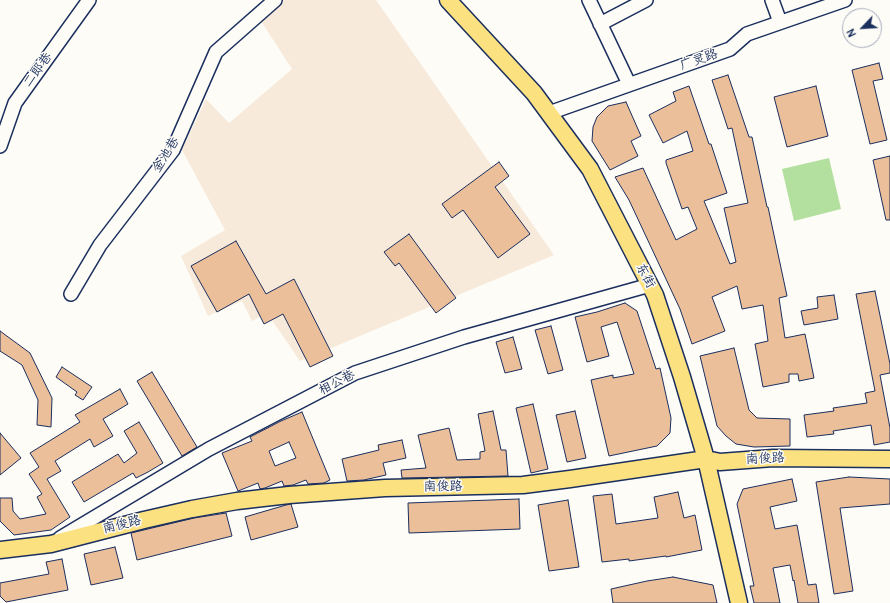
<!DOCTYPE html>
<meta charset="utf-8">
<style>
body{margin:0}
#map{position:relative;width:890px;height:603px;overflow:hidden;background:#fdfcf7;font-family:Pangolin,sans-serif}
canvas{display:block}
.north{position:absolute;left:842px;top:8px;width:40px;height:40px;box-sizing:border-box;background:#fdfcf7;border:1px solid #a3aaba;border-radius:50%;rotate:245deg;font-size:11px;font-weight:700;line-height:16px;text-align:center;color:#1b2f5e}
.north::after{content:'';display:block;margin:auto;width:14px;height:18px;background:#1b2f5e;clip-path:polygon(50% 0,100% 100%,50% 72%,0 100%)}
</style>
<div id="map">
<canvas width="890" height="603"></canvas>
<div class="north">N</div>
</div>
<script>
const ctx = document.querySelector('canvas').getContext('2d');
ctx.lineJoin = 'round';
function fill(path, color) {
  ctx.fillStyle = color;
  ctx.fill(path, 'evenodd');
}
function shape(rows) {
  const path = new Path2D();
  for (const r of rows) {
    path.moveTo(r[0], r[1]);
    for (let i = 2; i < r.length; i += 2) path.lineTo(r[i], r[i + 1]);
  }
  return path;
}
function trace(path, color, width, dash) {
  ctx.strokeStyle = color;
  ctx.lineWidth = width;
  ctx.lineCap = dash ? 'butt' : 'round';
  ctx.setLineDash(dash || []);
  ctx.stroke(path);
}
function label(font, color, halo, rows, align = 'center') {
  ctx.font = font + ' Pangolin,"LXGW WenKai TC",sans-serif';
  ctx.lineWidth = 3;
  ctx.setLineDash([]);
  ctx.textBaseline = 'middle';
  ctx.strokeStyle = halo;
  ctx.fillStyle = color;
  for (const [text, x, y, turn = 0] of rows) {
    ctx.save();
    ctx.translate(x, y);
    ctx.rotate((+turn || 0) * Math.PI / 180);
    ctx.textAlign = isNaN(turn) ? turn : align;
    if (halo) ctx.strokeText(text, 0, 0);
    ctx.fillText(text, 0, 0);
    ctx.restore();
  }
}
fill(shape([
 [283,0,376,0,554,255,300,361,267,313,252,321,242,301,208,316,181,256,225,230,182,150,206,99,229,123,292,69,259,18]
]), '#f8eadb');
fill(shape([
 [829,158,841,209,794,221,782,169]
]), '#b3e09e');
const building = shape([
 [879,63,883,79,873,81,887,140,870,144,852,70,879,63],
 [728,75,749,137,752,137,767,207,768,207,787,296,779,298,785,338,805,334,814,378,799,381,798,374,789,374,789,382,763,387,755,344,768,341,763,305,742,309,737,286,712,297,725,331,692,344,680,309,629,200,615,177,643,168,676,240,697,229,688,207,682,209,666,163,666,160,693,151,687,131,663,143,649,115,676,101,673,92,689,86,709,144,711,144,727,193,704,201,730,264,736,262,724,208,748,203,732,128,728,129,712,80,728,75],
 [816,86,828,136,787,147,774,97,816,86],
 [626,102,641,136,631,141,638,156,610,170,592,141,593,127,597,117,608,106,626,102],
 [890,156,890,220,886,220,873,160,890,156],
 [499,162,509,176,495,187,530,234,498,258,463,210,452,218,442,204,499,162],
 [409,234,456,298,436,313,399,263,395,266,384,252,409,234],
 [236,241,266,294,294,279,333,356,310,367,283,314,264,324,249,294,217,312,191,266,236,241],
 [875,291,890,364,890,373,880,375,890,428,890,442,874,445,871,425,833,431,834,434,807,437,804,415,834,411,833,408,867,403,865,393,875,391,856,294,875,291],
 [834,295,838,319,804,325,801,311,818,308,817,297,834,295],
 [625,303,637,311,656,369,660,368,671,418,670,433,657,446,609,456,591,380,613,375,613,378,634,374,617,322,601,327,609,356,587,362,575,317,597,312,625,303],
 [551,326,563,370,548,374,535,330,551,326],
 [0,331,30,353,52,398,51,427,37,425,38,400,22,365,0,351,0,331],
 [513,337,522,369,505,373,496,342,513,337],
 [734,348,749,410,757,418,790,419,790,446,754,447,736,444,726,436,717,426,700,356,734,348],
 [62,367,92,387,83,400,75,395,77,392,56,377,62,367],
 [152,372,197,447,182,456,137,381,152,372],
 [120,389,128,404,103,419,113,436,94,447,90,439,55,461,61,471,47,479,70,517,51,530,14,535,0,521,0,498,12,498,13,511,20,519,46,514,37,497,42,494,29,474,39,467,30,453,80,422,75,415,120,389],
 [533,404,548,469,531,473,516,408,533,404],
 [493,411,501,450,506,450,508,476,402,478,401,470,426,468,418,435,449,428,457,460,480,459,480,452,485,451,478,414,493,411],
 [575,411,586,458,567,462,556,415,575,411],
 [302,412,330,480,324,483,308,484,306,480,293,485,284,486,282,481,265,488,260,489,258,483,238,491,222,453,252,441,250,437,281,421,302,412],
 [289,442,296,458,275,466,269,451,289,442],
 [139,422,163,463,148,472,136,478,133,473,84,502,72,482,118,454,124,463,137,453,124,431,139,422],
 [0,433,21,458,0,475,0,433],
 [402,440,406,458,383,463,386,475,364,480,347,481,342,459,379,450,378,445,402,440],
 [849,477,890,479,890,504,840,508,853,591,834,594,816,482,849,477],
 [792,479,797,501,770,507,775,529,797,525,808,585,816,584,819,603,798,603,794,580,793,581,790,565,773,568,780,603,754,603,750,586,754,586,737,504,743,489,792,479],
 [678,492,684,518,695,515,702,550,666,557,666,556,629,561,629,559,602,562,593,496,612,494,616,524,658,518,654,497,678,492],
 [519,499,520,529,409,533,408,503,519,499],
 [568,500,579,567,549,571,538,505,568,500],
 [291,504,298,527,251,540,245,517,286,505,291,504],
 [226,513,232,536,137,560,131,533,194,518,226,513],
 [115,547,123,578,91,585,84,554,115,547],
 [62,559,68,590,6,602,0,596,0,583,49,574,46,562,62,559],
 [673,577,713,585,717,603,613,603,611,589,647,581,673,577]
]);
fill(building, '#ebbf9a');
trace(building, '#1b2f5e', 1);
const minor = shape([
 [589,0,629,84],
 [772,0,780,22],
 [600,24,646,0],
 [549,113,730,49,747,34,845,0],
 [0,146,15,103,89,0],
 [71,294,100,245,173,150,216,52,275,0],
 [60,538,209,449,355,373,464,337,650,285]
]);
const major = shape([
 [448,0,534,93,590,169,655,295,682,377,706,459,739,603],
 [0,550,51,544,144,520,192,509,237,501,289,495,385,488,523,485,570,479,706,459,720,462,773,458,890,459]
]);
trace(minor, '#1b2f5e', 16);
trace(major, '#1b2f5e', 19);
trace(minor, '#fdfcf7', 13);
trace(major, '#fbe180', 16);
label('13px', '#1b2f5e', '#fdfcf7', [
 ["广灵路",699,60,-19],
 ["二郎巷",38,70,-54],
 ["金池巷",166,155,-58],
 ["东街",645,276,62],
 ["相公巷",337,383,-27],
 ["南俊路",765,459,-3],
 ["南俊路",443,487,-1],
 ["南俊路",122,525,-14]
]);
</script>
